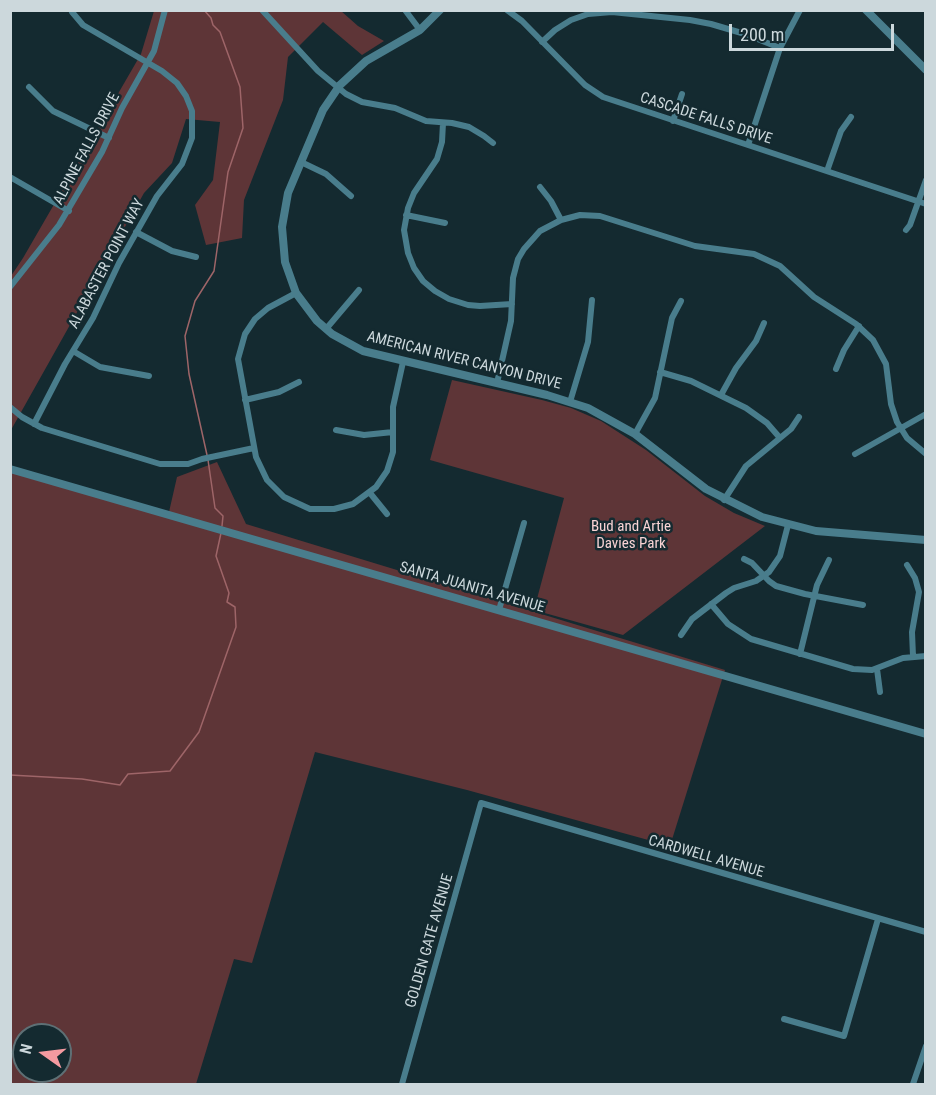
<!DOCTYPE html>
<style>
body{margin:0}
#map{position:relative;width:936px;height:1095px;overflow:hidden;background:#142a30;font-family:"Roboto Condensed",sans-serif}
canvas{display:block}
.frame{position:absolute;inset:0;border:12px solid #ccd8dc;pointer-events:none}
.north{position:absolute;left:12px;top:1023px;width:60px;height:60px;box-sizing:border-box;background:#142a30;border:2px solid #5e7075;border-radius:50%;rotate:284deg;font-size:16px;font-weight:700;line-height:24px;text-align:center;color:#ccd8dc}
.north::after{content:'';display:block;margin:auto;width:21px;height:27px;background:#f49aa0;clip-path:polygon(50% 0,100% 100%,50% 72%,0 100%)}
.scale{position:absolute;left:729px;top:24px;width:165px;height:27px;box-sizing:border-box;border:3px solid #ccd8dc;border-top:0;padding-left:8px;font-size:18px;line-height:21px;white-space:nowrap;color:#ccd8dc;-webkit-text-stroke:4px #142a30;paint-order:stroke}
</style>
<div id="map">
<canvas width="936" height="1095"></canvas>
<div class="frame"></div>
<div class="north">N</div>
<div class="scale">200 m</div>
</div>
<script>
const ctx = document.querySelector('canvas').getContext('2d');
ctx.lineJoin = 'round';
function fill(path, color) {
  ctx.fillStyle = color;
  ctx.fill(path, 'evenodd');
}
function shape(rows) {
  const path = new Path2D();
  for (const r of rows) {
    path.moveTo(r[0], r[1]);
    for (let i = 2; i < r.length; i += 2) path.lineTo(r[i], r[i + 1]);
  }
  return path;
}
function trace(path, color, width, dash) {
  ctx.strokeStyle = color;
  ctx.lineWidth = width;
  ctx.lineCap = dash ? 'butt' : 'round';
  ctx.setLineDash(dash || []);
  ctx.stroke(path);
}
function label(font, color, halo, rows, align = 'center') {
  ctx.font = font + ' "Roboto Condensed",sans-serif';
  ctx.lineWidth = 5;
  ctx.setLineDash([]);
  ctx.textBaseline = 'middle';
  ctx.strokeStyle = halo;
  ctx.fillStyle = color;
  for (const [text, x, y, turn = 0] of rows) {
    ctx.save();
    ctx.translate(x, y);
    ctx.rotate((+turn || 0) * Math.PI / 180);
    ctx.textAlign = isNaN(turn) ? turn : align;
    if (halo) ctx.strokeText(text, 0, 0);
    ctx.fillText(text, 0, 0);
    ctx.restore();
  }
}
fill(shape([
 [154,11,341,11,358,26,384,41,362,55,323,22,288,57,283,100,244,200,242,238,206,245,195,205,213,180,220,122,186,119,172,163,144,193,11,430,11,276,23,258,141,54],
 [452,380,542,400,571,408,601,421,646,450,705,496,734,513,765,526,623,635,534,610,564,498,430,460],
 [217,462,246,524,725,670,670,846,467,790,315,752,252,963,234,959,196,1084,11,1084,10,472,169,512,177,477],
 [24,1035,60,1035,60,1071,24,1071]
]), '#5e3537');
trace(shape([
 [204,10,211,18,213,25,220,32,240,87,243,128,228,172,214,271,195,301,185,336,189,374,207,455],
 [208,460,215,508,223,516,222,526],
 [10,775,82,779,120,785,128,774,170,771,199,732,236,627,235,607,227,602,229,593,216,556,221,533]
]), '#9e6568', 1.5);
trace(shape([
 [262,10,318,71,346,94,362,102,395,108,426,121,452,123,469,127,484,136,493,143],
 [405,10,420,30],
 [507,10,522,21,585,85,603,97,926,204],
 [542,42,555,30,571,20,588,14,612,12,690,20,711,24,745,34,780,48],
 [29,87,53,111,109,138],
 [673,121,682,94],
 [443,123,442,142,437,159,414,193,408,208,404,230,408,253,414,268,423,281,435,291,449,299,468,305,480,306,512,304],
 [748,145,780,48,800,10],
 [301,162,326,174,351,196],
 [827,171,841,131,851,117],
 [10,177,69,211],
 [540,187,551,201,561,220],
 [406,215,445,223],
 [906,230,910,225,926,180],
 [136,232,172,251,196,257],
 [10,287,59,225,102,152,122,108,154,51,165,10],
 [296,293,268,308,255,319,245,334,238,359,256,457,267,480,284,497,310,509,334,509,353,504,376,487,387,471,393,452,393,407,403,362],
 [326,329,359,290],
 [73,351,100,367,149,376],
 [836,369,844,350,859,326],
 [660,372,691,381,746,408,767,423,780,438],
 [497,383,511,321,513,278,518,259,524,249,540,231,561,220,580,215,600,216,695,246,754,254,780,266,814,297,856,324,873,340,886,364,891,404,897,422,907,438,926,454],
 [721,395,736,368,756,341,764,323],
 [245,400,279,392,299,382],
 [570,402,588,342,592,300],
 [10,407,22,417,42,428,160,464,188,464,202,459,254,448],
 [34,424,65,364,93,318,119,263,157,196,182,164,192,138,192,111,186,96,177,83,162,71,83,25,72,12],
 [336,430,364,435,393,432],
 [635,434,655,398,672,318,681,301],
 [855,454,926,414],
 [370,493,387,514],
 [724,500,746,466,791,429,799,417],
 [744,559,752,563,769,581,776,586,805,594,863,605],
 [907,565,915,578,919,592,912,632,913,656],
 [711,604,728,624,751,639,853,669,872,670,903,658,926,656],
 [499,610,524,523],
 [681,635,692,619,726,593,734,588,756,581,769,572,780,556,788,525],
 [800,654,817,585,829,560],
 [877,669,880,692],
 [784,1019,844,1036,878,919],
 [402,1084,481,803,926,932],
 [913,1084,926,1046]
]), '#497d8c', 6);
trace(shape([
 [440,10,420,30,366,61,340,85,323,110,288,193,282,227,285,262,296,293,317,321,332,334,363,351,547,395,588,408,635,434,706,489,762,517,816,531,926,540],
 [866,10,926,70],
 [10,469,926,734]
]), '#497d8c', 8);
label('15px', '#ccd8dc', '#142a30', [
 ["CASCADE FALLS DRIVE",706,119,18],
 ["ALPINE FALLS DRIVE",87,149,-62],
 ["ALABASTER POINT WAY",107,264,-62],
 ["AMERICAN RIVER CANYON DRIVE",464,361,14],
 ["SANTA JUANITA AVENUE",472,588,16],
 ["CARDWELL AVENUE",706,857,16],
 ["GOLDEN GATE AVENUE",430,941,-74]
]);
label('15px', '#f8d3d4', '#142a30', [
 ["Bud and Artie",631,527],
 ["Davies Park",631,544]
]);
</script>
